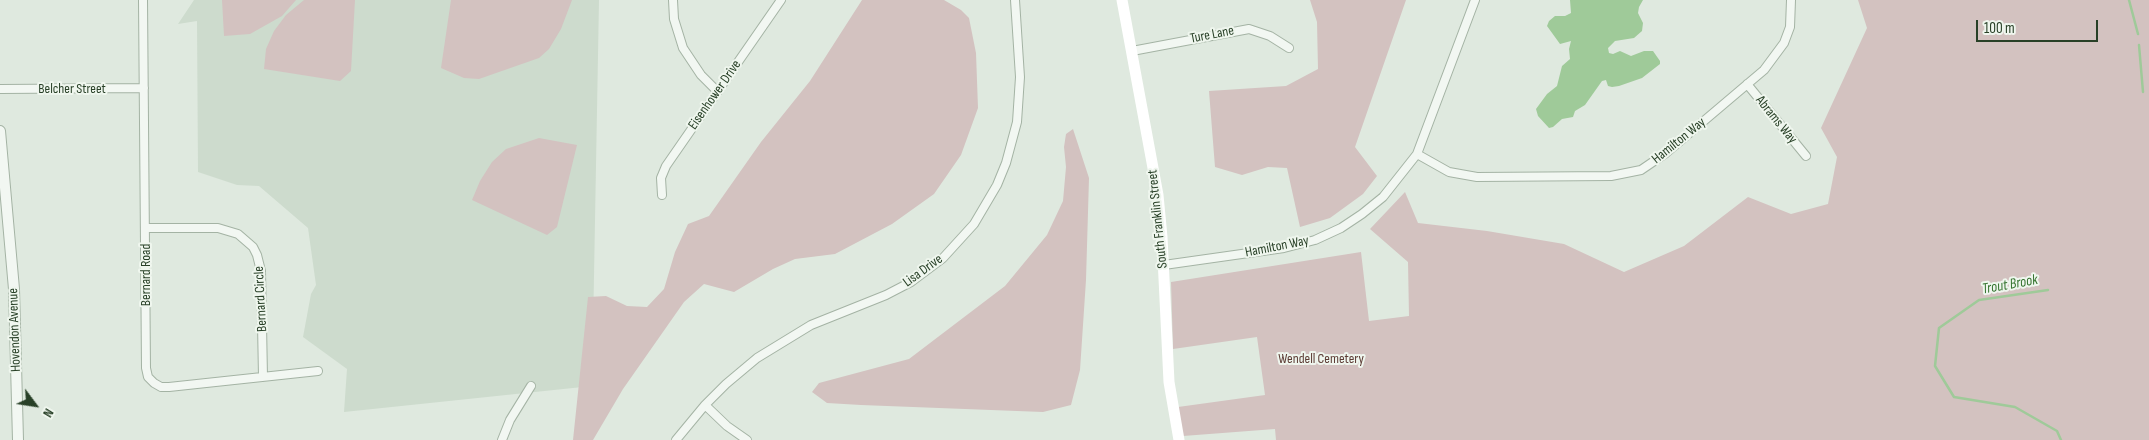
<!DOCTYPE html>
<style>
body{margin:0}
#map{position:relative;width:2149px;height:440px;overflow:hidden;background:#dfe9df;font-family:"Sofia Sans Condensed",sans-serif}
canvas{display:block}
.north{position:absolute;left:10px;top:380px;width:50px;height:50px;-webkit-text-stroke:4px #eff6ee;paint-order:stroke;rotate:121deg;font-size:14px;font-weight:700;line-height:20px;text-align:center;color:#284027}
.north::after{content:'';display:block;margin:auto;width:18px;height:22px;background:#284027;clip-path:polygon(50% 0,100% 100%,50% 72%,0 100%)}
.scale{position:absolute;left:1976px;top:20px;width:122px;height:22px;box-sizing:border-box;border:2px solid #284027;border-top:0;padding-left:6px;font-size:15px;line-height:18px;white-space:nowrap;color:#284027;-webkit-text-stroke:4px #eff6ee;paint-order:stroke}
</style>
<div id="map">
<canvas width="2149" height="440"></canvas>
<div class="north">N</div>
<div class="scale">100 m</div>
</div>
<script>
const ctx = document.querySelector('canvas').getContext('2d');
ctx.lineJoin = 'round';
function fill(path, color) {
  ctx.fillStyle = color;
  ctx.fill(path, 'evenodd');
}
function shape(rows) {
  const path = new Path2D();
  for (const r of rows) {
    path.moveTo(r[0], r[1]);
    for (let i = 2; i < r.length; i += 2) path.lineTo(r[i], r[i + 1]);
  }
  return path;
}
function trace(path, color, width, dash) {
  ctx.strokeStyle = color;
  ctx.lineWidth = width;
  ctx.lineCap = dash ? 'butt' : 'round';
  ctx.setLineDash(dash || []);
  ctx.stroke(path);
}
function label(font, color, halo, rows, align = 'center') {
  ctx.font = font + ' "Sofia Sans Condensed",sans-serif';
  ctx.lineWidth = 4;
  ctx.setLineDash([]);
  ctx.textBaseline = 'middle';
  ctx.strokeStyle = halo;
  ctx.fillStyle = color;
  for (const [text, x, y, turn = 0] of rows) {
    ctx.save();
    ctx.translate(x, y);
    ctx.rotate((+turn || 0) * Math.PI / 180);
    ctx.textAlign = isNaN(turn) ? turn : align;
    if (halo) ctx.strokeText(text, 0, 0);
    ctx.fillText(text, 0, 0);
    ctx.restore();
  }
}
fill(shape([
 [194,0,599,0,592,386,344,412,347,369,303,337,311,294,316,285,308,228,259,186,237,185,198,172,197,21,178,24]
]), '#cddbcd');
fill(shape([
 [222,0,296,0,282,16,250,34,224,36],
 [304,0,355,0,351,71,340,81,264,69,266,49,274,31,286,15],
 [451,0,572,0,561,29,549,49,539,58,479,79,464,78,441,68],
 [862,0,944,0,961,10,969,18,976,53,978,108,961,155,934,194,892,224,835,254,795,259,773,269,734,292,704,284,684,302,623,389,593,440,573,440,588,297,606,296,627,306,647,307,664,289,675,252,688,224,709,216,761,142,810,81],
 [1310,0,1406,0,1355,147,1377,176,1363,194,1330,218,1300,227,1287,168,1268,167,1242,175,1215,167,1209,91,1286,86,1318,69,1317,22],
 [1858,0,2149,0,2149,440,1276,440,1275,429,1183,436,1178,407,1265,395,1257,337,1173,349,1171,282,1361,252,1369,321,1409,316,1408,262,1370,229,1405,192,1418,223,1487,231,1564,244,1624,272,1684,246,1748,197,1791,214,1828,204,1837,157,1821,128,1867,28],
 [1073,129,1089,178,1086,280,1080,370,1071,405,1043,412,861,405,827,403,812,392,819,383,909,359,1005,286,1047,235,1063,201,1066,167,1064,147,1066,134],
 [539,138,577,145,557,227,547,235,472,200,480,181,492,162,506,149]
]), '#d3c2c0');
fill(shape([
 [1570,0,1643,0,1639,7,1638,13,1643,23,1642,31,1634,38,1615,41,1608,48,1609,53,1613,54,1620,51,1631,56,1644,51,1653,51,1660,61,1660,64,1642,78,1619,86,1612,87,1608,86,1606,80,1602,81,1585,105,1575,111,1573,117,1562,119,1553,127,1549,128,1538,116,1536,109,1547,94,1557,86,1562,66,1570,59,1569,49,1571,41,1560,44,1547,26,1549,21,1555,16,1565,16,1571,13]
]), '#9fca99');
trace(shape([
 [2129,0,2138,34],
 [2139,45,2143,92],
 [2048,290,1979,300,1939,328,1935,366,1954,397,2015,407,2057,431,2061,440]
]), '#9fca99', 2.5);
const minor = shape([
 [143,0,146,368,148,377,154,383,161,387,169,387,318,371],
 [673,0,674,19,683,48,701,75,717,91],
 [1132,51,1249,29,1270,36,1289,48],
 [1747,84,1806,156],
 [0,89,144,88],
 [1417,154,1475,0],
 [662,195,661,178,666,166,781,0],
 [146,228,218,228,238,234,253,247,257,255,261,271,263,377],
 [1164,265,1284,248,1315,240,1341,228,1362,214,1383,197,1417,154,1449,172,1477,177,1611,176,1641,170,1666,153,1764,70,1784,43,1790,27,1791,0],
 [705,405,727,426,747,440],
 [502,440,510,420,531,386],
 [676,440,705,405,726,384,757,358,811,325,886,295,911,282,943,258,974,224,997,185,1006,163,1017,122,1020,77,1015,0]
]);
const tertiary = shape([
 [0,131,14,289,18,440]
]);
trace(minor, '#a4b3a4', 10);
trace(tertiary, '#a4b3a4', 12);
trace(minor, '#f2f7f2', 8);
trace(tertiary, '#f2f7f2', 10);
trace(shape([
 [1122,0,1158,195,1162,237,1169,382,1179,440]
]), '#fff', 11);
label('14px', '#284027', '#eff6ee', [
 ["Ture Lane",1212,35,-11],
 ["Belcher Street",72,89],
 ["Eisenhower Drive",715,95,-55],
 ["Abrams Way",1776,120,51],
 ["Hamilton Way",1679,141,-39],
 ["South Franklin Street",1158,219,-96],
 ["Hamilton Way",1277,247,-11],
 ["Lisa Drive",923,271,-36],
 ["Bernard Road",146,275,-90],
 ["Bernard Circle",261,299,-93],
 ["Hovendon Avenue",15,330,-92]
]);
label('14px', '#5c3b34', '#eff6ee', [
 ["Wendell Cemetery",1321,359]
]);
label('italic 15px', '#377531', '#eff6ee', [
 ["Trout Brook",2010,285,-10]
]);
</script>
